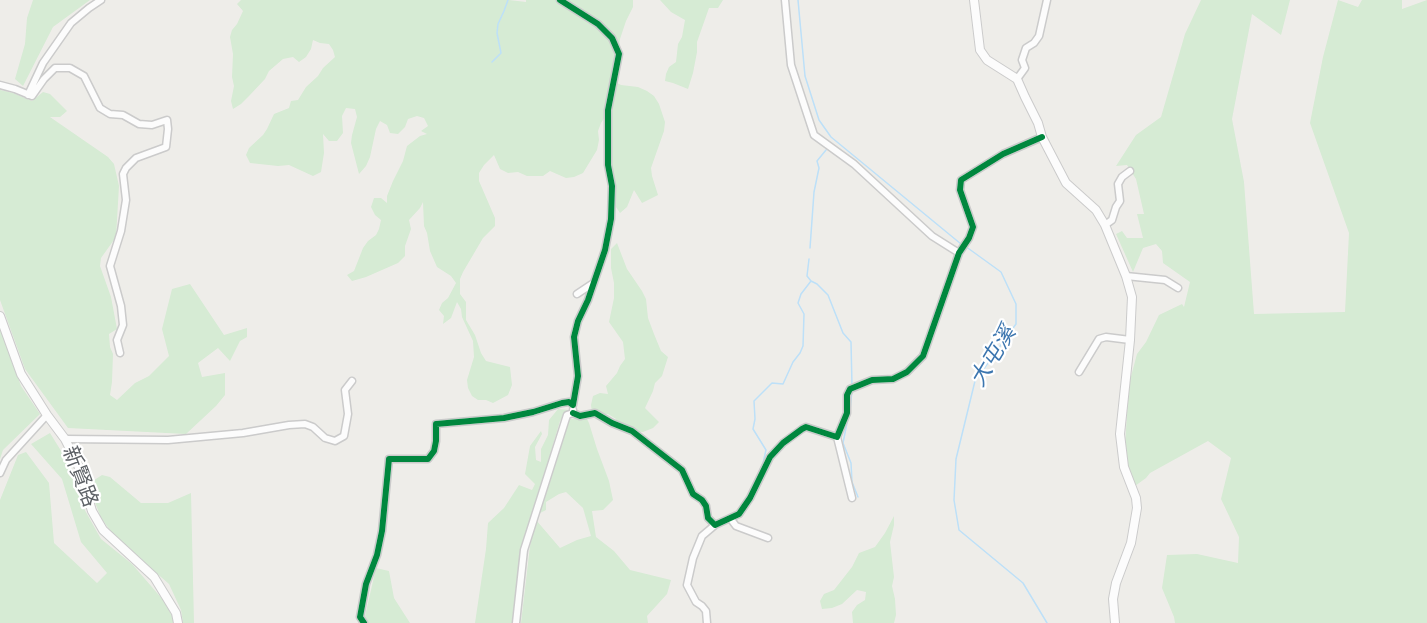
<!DOCTYPE html>
<meta charset="utf-8">
<style>
body{margin:0}
canvas{display:block;background:#eeede9}
</style>
<canvas width="1427" height="623"></canvas>
<script>
const ctx = document.querySelector('canvas').getContext('2d');
ctx.lineJoin = 'round';
function fill(path, color) {
  ctx.fillStyle = color;
  ctx.fill(path, 'evenodd');
}
function shape(rows) {
  const path = new Path2D();
  for (const r of rows) {
    path.moveTo(r[0], r[1]);
    for (let i = 2; i < r.length; i += 2) path.lineTo(r[i], r[i + 1]);
  }
  return path;
}
function trace(path, color, width, dash) {
  ctx.strokeStyle = color;
  ctx.lineWidth = width;
  ctx.lineCap = dash ? 'butt' : 'round';
  ctx.setLineDash(dash || []);
  ctx.stroke(path);
}
function label(font, color, halo, rows, align = 'center') {
  ctx.font = font + ' "Roboto Condensed","Noto Sans TC",sans-serif';
  ctx.lineWidth = 4.5;
  ctx.setLineDash([]);
  ctx.textBaseline = 'middle';
  ctx.strokeStyle = halo;
  ctx.fillStyle = color;
  for (const [text, x, y, turn = 0] of rows) {
    ctx.save();
    ctx.translate(x, y);
    ctx.rotate((+turn || 0) * Math.PI / 180);
    ctx.textAlign = isNaN(turn) ? turn : align;
    if (halo) ctx.strokeText(text, 0, 0);
    ctx.fillText(text, 0, 0);
    ctx.restore();
  }
}
fill(shape([
 [33,0,90,0,53,27,23,86,15,79,25,44,27,18],
 [241,0,509,0,526,2,526,0,633,0,633,7,626,21,620,39,618,56,611,71,613,81,621,85,638,87,647,91,654,96,659,104,665,122,664,131,651,168,652,176,658,195,642,203,634,190,627,207,620,213,616,207,611,191,609,142,611,133,608,125,610,109,601,123,598,131,599,140,597,150,583,173,574,177,566,178,550,171,543,176,527,176,518,172,508,173,500,169,494,155,484,165,479,173,479,181,495,218,495,226,483,238,463,272,460,279,460,294,466,302,466,320,475,335,481,353,486,361,510,367,512,385,508,395,493,403,486,400,478,400,472,396,468,388,467,380,474,357,473,341,462,317,461,309,457,302,451,318,443,324,444,316,439,310,442,303,448,298,456,283,451,276,437,267,430,251,427,233,424,226,423,202,420,208,409,220,411,229,405,246,405,256,398,263,366,277,352,281,347,275,354,271,363,248,368,241,376,235,379,229,381,220,375,215,371,207,374,198,381,198,387,203,387,196,393,181,403,161,407,146,420,136,427,134,421,131,428,126,424,118,417,116,408,119,405,127,398,134,390,133,387,125,380,121,376,129,370,157,366,166,359,174,351,143,352,135,357,117,355,109,346,108,342,116,343,133,337,141,329,141,323,134,324,153,321,172,313,176,289,165,278,166,250,163,246,155,249,148,263,135,267,129,274,114,289,108,291,101,298,100,306,87,318,76,323,68,335,57,333,50,329,44,320,43,313,40,311,49,306,57,299,62,293,57,283,59,269,71,265,79,249,96,241,104,233,109,231,101,234,86,232,77,233,54,230,37,232,30,237,24,243,11,237,4],
 [660,0,723,0,718,8,709,8,697,42,697,52,693,73,688,89,673,83,665,81,666,74,669,67,676,62,678,44,682,37,685,20,671,12],
 [1201,0,1290,0,1281,35,1252,14,1232,119,1244,182,1254,314,1345,312,1349,233,1310,123,1323,57,1338,0,1358,7,1362,0,1402,0,1402,9,1427,0,1427,623,1175,623,1174,617,1162,588,1167,555,1197,554,1238,563,1239,537,1221,499,1231,458,1208,441,1150,473,1146,478,1135,486,1128,466,1125,445,1129,384,1137,354,1146,342,1159,315,1182,304,1184,307,1190,282,1163,263,1162,251,1156,244,1143,248,1133,272,1116,234,1122,231,1127,238,1143,238,1137,214,1144,214,1136,179,1127,165,1116,166,1136,135,1161,117,1185,34],
 [0,90,13,93,32,101,43,92,50,94,67,111,60,117,50,117,108,157,114,164,119,186,116,237,101,258,100,266,111,297,117,329,109,334,110,347,113,354,112,382,110,395,117,400,135,383,149,376,169,356,162,329,172,289,190,284,224,335,247,328,247,337,240,341,230,361,218,348,198,363,202,377,225,373,225,395,216,406,186,434,68,428,25,369,0,300],
 [617,243,627,269,642,291,646,299,648,318,654,334,661,351,668,357,662,376,655,383,653,391,645,408,659,422,653,428,643,432,623,431,616,427,616,419,608,414,599,415,592,413,591,405,593,396,600,393,608,394,606,386,617,373,620,366,625,359,623,342,609,322,614,298,614,283,611,268,611,249],
 [0,328,21,386,40,414,3,450,0,459],
 [558,409,569,410,560,421,522,550,513,623,475,623,486,549,488,523,504,508,519,485,532,490,535,484,525,474,530,446,541,431,542,434,535,447,536,460,541,462,541,449,548,435,549,420],
 [582,418,587,419,589,423,597,449,609,481,613,500,603,510,592,511,596,537,614,551,630,570,671,580,667,594,647,616,648,623,521,623,530,546,536,520,560,548,577,540,591,536,583,508,566,492,559,494,546,502,546,510,540,513,554,461,568,419],
 [50,433,71,467,82,505,101,539,132,564,164,601,174,620,175,623,0,623,0,500,18,455,26,452,49,483,54,543,97,583,107,573,81,542,62,479,31,444],
 [102,475,110,477,141,503,168,503,191,493,194,623,183,623,181,610,169,584,115,537,101,518,88,484],
 [894,516,894,525,890,542,894,577,892,586,895,599,896,615,894,623,853,623,852,612,857,605,865,600,866,592,857,590,842,604,832,608,822,609,820,601,824,594,834,590,852,567,859,553,875,547,885,533],
 [376,568,389,571,394,598,410,623,368,623,365,616]
]), '#d6ebd4');
trace(shape([
 [798,0,805,76,819,120,831,137,961,244],
 [492,62,501,53,497,33,498,24,504,11,508,0],
 [965,246,1001,272,1016,304,1016,324,975,381,956,459,954,500,959,530,1023,583,1047,623],
 [810,248,814,192,819,168,817,161,826,150],
 [809,259,807,276,811,281,817,284,828,295,843,333,851,342,852,386],
 [850,410,852,391],
 [848,418,843,443,851,463,852,482,858,497],
 [756,479,763,463,766,450,753,429,755,419,754,401,772,383,783,384,793,362,800,353,803,346,804,314,798,303,801,294,811,281]
]), '#bde0f8', 1.5);
const minor = shape([
 [785,0,791,65,814,135,854,164,932,236,959,253],
 [1017,79,1025,68,1022,60,1026,48,1034,43,1039,36,1047,0],
 [0,85,15,89,32,96,44,79,55,68,70,68,84,76,100,108,110,114,123,115,139,124,152,125,167,120,168,129,166,147,136,158,126,168,123,174,126,200,121,231,110,266,121,306,123,325,117,340,120,353],
 [28,95,43,63,71,23,89,8,101,0],
 [1105,225,1112,220,1116,207,1120,201,1118,184,1122,177,1130,171],
 [1126,276,1165,280,1178,288],
 [577,294,592,284],
 [1079,372,1099,339,1106,337,1130,340],
 [573,413,580,416,595,413,612,423,632,431,682,470,693,494,702,500,706,506,708,518,715,525,739,514,750,498,770,457,783,443,802,429,806,427,837,437,847,413,847,395,850,389,872,380,893,379,907,372,923,356,959,253,969,238,973,227,960,190,961,180,1003,154,1042,137],
 [837,437,852,498],
 [65,439,168,440,243,433,289,425,305,424,313,427,325,438,335,441,344,436,348,414,345,390,352,381],
 [0,473,6,460,47,415],
 [730,518,736,526,768,538],
 [364,623,360,617,366,584,377,555,382,531,389,459,428,459,434,451,436,441,436,424,504,418,533,412,562,403,569,402,573,405,578,376,574,337,578,321,588,300,605,250,611,219,612,186,608,165,608,110,619,54,612,38,598,24,560,0],
 [516,623,524,550,567,415,573,413,573,410],
 [707,623,706,611,702,606,696,602,687,585,693,558,702,536,715,525]
]);
const tertiary = shape([
 [974,0,980,50,987,60,1017,79,1025,97,1038,123,1042,137,1066,183,1096,210,1105,225,1126,276,1132,297,1130,340,1120,434,1124,467,1136,498,1137,508,1131,543,1116,583,1113,599,1115,623],
 [0,316,21,374,47,415,65,439,78,465,92,511,103,530,154,577,176,613,178,623]
]);
trace(minor, '#cbcbcb', 9);
trace(tertiary, '#cbcbcb', 10);
trace(minor, '#fcfcfc', 6);
trace(tertiary, '#fcfcfc', 8);
trace(shape([
 [573,413,580,416,595,413,612,423,632,431,682,470,693,494,702,500,706,506,708,518,715,525,739,514,750,498,770,457,783,443,802,429,806,427,837,437,847,413,847,395,850,389,872,380,893,379,907,372,923,356,959,253,969,238,973,227,960,190,961,180,1003,154,1042,137],
 [364,623,360,617,366,584,377,555,382,531,389,459,428,459,434,451,436,441,436,424,504,418,533,412,562,403,569,402,573,405,578,376,574,337,578,321,588,300,605,250,611,219,612,186,608,165,608,110,619,54,612,38,598,24,560,0]
]), '#00873e', 6);
label('21px', '#5e6267', '#fff', [
 ["新賢路",79,477,69]
]);
label('italic 22px', '#3c76af', '#fff', [
 ["大屯溪",994,357,-59]
]);
</script>
